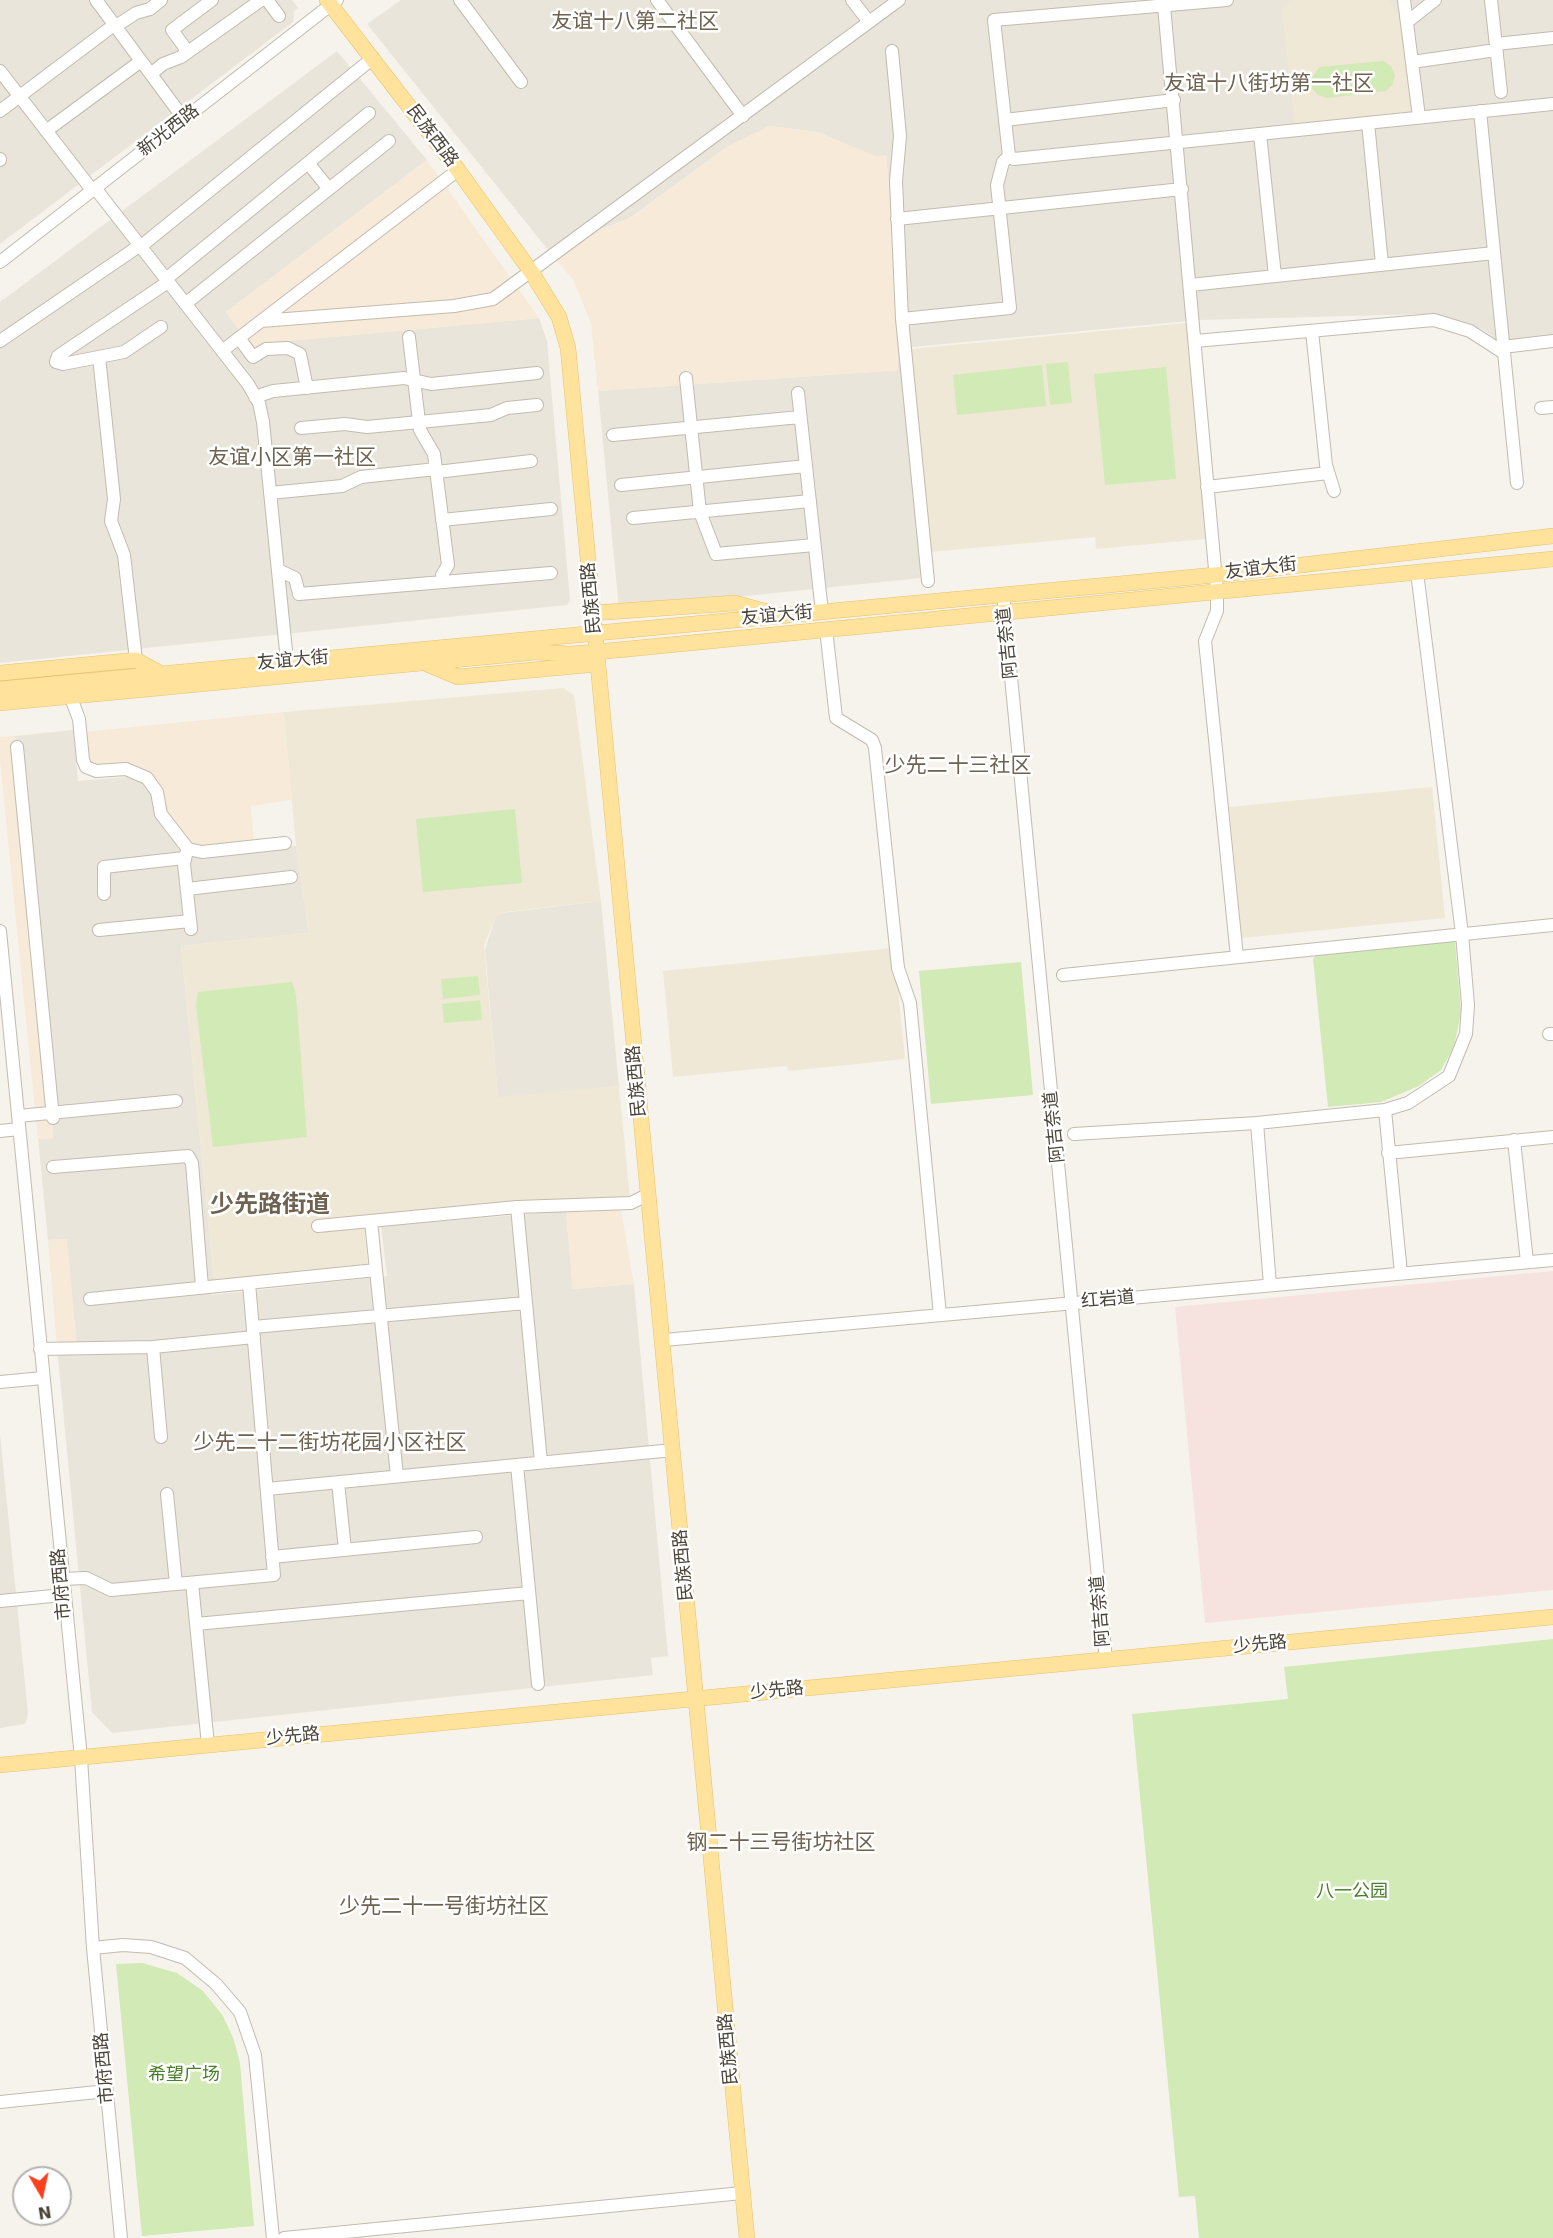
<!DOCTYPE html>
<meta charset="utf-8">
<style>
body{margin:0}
#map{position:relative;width:1553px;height:2238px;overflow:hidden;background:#f6f3ec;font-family:"DejaVu Sans",sans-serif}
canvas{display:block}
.north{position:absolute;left:12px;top:2166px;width:60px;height:60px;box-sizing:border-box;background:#fff;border:2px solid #b7b4b0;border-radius:50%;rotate:171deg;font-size:16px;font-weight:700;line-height:24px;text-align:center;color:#4b4439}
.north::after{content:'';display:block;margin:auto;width:21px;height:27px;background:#fc3f1d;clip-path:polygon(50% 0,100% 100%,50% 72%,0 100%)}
</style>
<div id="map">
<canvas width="1553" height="2238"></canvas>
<div class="north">N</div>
</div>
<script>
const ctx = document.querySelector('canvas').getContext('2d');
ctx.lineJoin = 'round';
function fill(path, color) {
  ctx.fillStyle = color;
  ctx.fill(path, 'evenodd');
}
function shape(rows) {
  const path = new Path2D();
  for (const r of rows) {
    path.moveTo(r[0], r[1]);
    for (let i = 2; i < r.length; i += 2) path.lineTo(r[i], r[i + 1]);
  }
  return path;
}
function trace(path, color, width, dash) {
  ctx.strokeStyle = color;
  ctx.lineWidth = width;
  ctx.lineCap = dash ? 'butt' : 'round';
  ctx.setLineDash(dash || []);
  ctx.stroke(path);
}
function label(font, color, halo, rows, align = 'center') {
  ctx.font = font + ' "DejaVu Sans","Noto Sans SC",sans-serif';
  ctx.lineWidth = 5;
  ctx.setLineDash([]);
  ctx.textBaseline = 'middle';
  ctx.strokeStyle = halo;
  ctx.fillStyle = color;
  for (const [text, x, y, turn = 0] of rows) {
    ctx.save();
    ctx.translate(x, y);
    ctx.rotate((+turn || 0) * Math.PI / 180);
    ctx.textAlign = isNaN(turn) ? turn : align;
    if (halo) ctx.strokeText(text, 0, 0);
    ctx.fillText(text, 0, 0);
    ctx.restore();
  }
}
fill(shape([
 [0,0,292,0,298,8,294,11,293,22,0,244],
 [401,0,1553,0,1553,338,1495,344,1492,336,1484,330,1462,321,1425,314,1200,320,901,348,921,578,619,609,598,391,898,370,894,239,886,155,876,157,817,132,770,126,727,147,630,218,548,250,367,24],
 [337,51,427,160,226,312,254,350,265,343,539,318,547,341,570,600,567,605,0,663,0,302],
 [73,730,78,781,138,776,192,855,296,846,309,933,181,946,215,1290,211,1295,387,1276,381,1226,566,1211,573,1289,634,1284,668,1656,651,1658,653,1675,112,1733,92,1712,57,1347,67,1239,48,1240,38,1139,53,1138,52,1123,15,736],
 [601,901,619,1086,498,1098,485,950,495,918,502,913],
 [0,1434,28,1714,25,1724,0,1728]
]), '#eae5da');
fill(shape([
 [770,126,817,132,876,156,886,155,894,239,898,370,598,391,591,324,574,281,548,250,631,218,727,147],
 [427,160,539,318,265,343,254,350,226,312],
 [284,712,292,800,251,806,254,842,189,848,167,819,156,782,95,767,89,762,83,732],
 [15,736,52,1123,53,1138,38,1139,0,760,0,737],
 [619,1199,634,1284,573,1289,566,1211],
 [67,1239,77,1345,57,1347,48,1240]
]), '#f7ead8');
fill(shape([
 [1291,0,1388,0,1402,19,1408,76,1415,114,1295,127,1282,13,1284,5],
 [1186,323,1206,539,1096,549,1095,537,930,552,911,349],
 [563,688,574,695,601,901,505,912,495,918,484,946,498,1097,619,1086,630,1198,364,1225,369,1275,215,1290,181,946,309,933,296,846,284,712],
 [1432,787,1445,918,1242,938,1229,807],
 [894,948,905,1059,788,1071,787,1066,673,1077,663,971]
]), '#efe8d6');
fill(shape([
 [1553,1271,1553,1590,1205,1623,1175,1307]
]), '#f6e3e0');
fill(shape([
 [1383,61,1391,66,1395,75,1393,84,1386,91,1327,98,1318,95,1312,88,1311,78,1320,67],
 [1068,362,1072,403,1050,405,1046,364],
 [1042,365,1046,406,957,415,953,375],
 [1166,367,1176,479,1105,485,1094,374],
 [515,809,522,883,423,892,416,819],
 [1455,941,1461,1012,1454,1047,1441,1070,1419,1086,1381,1102,1328,1107,1313,959,1317,954],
 [1021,962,1033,1095,931,1104,919,971],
 [478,976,480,995,443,999,441,979],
 [292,982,296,995,307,1137,213,1147,196,1005,198,992],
 [480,1000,482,1020,444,1023,442,1004],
 [1553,1639,1553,2238,1199,2238,1195,2196,1179,2197,1132,1714,1288,1699,1284,1667],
 [142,1963,177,1973,203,1991,223,2016,234,2040,240,2063,254,2226,142,2236,116,1964]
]), '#d2eab5');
const minor = shape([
 [96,0,184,119],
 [267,0,279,16],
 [460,0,521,82],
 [657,0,743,116],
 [852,0,869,22],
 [1404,0,1419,117],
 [1491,0,1501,92],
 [1164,6,1217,591,1217,611,1205,641,1237,957],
 [1407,22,1435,0],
 [116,26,136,13,150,9,161,0],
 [1496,44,1553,38],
 [892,51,900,136,896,181,902,319,928,581],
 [188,52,172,30,212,0],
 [1412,62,1496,50],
 [0,71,92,190],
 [151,74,163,64,181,57,261,0],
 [0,111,114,25],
 [1480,111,1517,483],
 [1005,120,1174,100],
 [1368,123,1382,264],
 [46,131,141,61],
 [1260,134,1275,276],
 [1009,156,1014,159,1553,104],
 [0,159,0,160],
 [308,163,329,189],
 [95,188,248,384,259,403,263,422,287,661],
 [897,219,1182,189],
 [140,247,373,58],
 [0,262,337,0],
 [166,279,369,113],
 [1190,285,1494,253],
 [185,304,389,141],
 [902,319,1010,308,997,185,1003,162,1009,156,994,20,1227,0],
 [261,321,454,306,493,299,899,0],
 [161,327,124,352,63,364,56,362,58,356,168,282],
 [1312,331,1326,465,1334,491],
 [409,337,420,430,434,454,448,565,442,575,442,582],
 [239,338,253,357,266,349,288,348,300,354,307,388],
 [0,341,139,246],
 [1195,341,1434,320,1470,331,1504,353],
 [1503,347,1553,341],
 [222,351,458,170],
 [99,357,114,499,111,521,124,555,136,660],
 [686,378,700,512,716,554,814,545],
 [798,393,822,612],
 [255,397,273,391,404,378,431,384,537,373],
 [1541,408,1553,407],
 [301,428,345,424,367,427,419,422,491,415,507,408,537,405],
 [613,435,800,417],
 [437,472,531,461],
 [621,485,806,466],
 [1207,487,1328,473],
 [270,493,342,486,361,477,436,469],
 [633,518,810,501],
 [442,520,551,509],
 [278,570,295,578,299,594,551,573],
 [1003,594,1106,1660],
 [826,629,836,718,872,740,875,748,898,968,910,1003,940,1315],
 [71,698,79,719,83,760,86,767,96,771,126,769,147,778,157,792,161,814,188,849,202,852,285,843],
 [17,747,53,1118],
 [187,850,184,864,191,929],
 [187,889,291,877],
 [104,894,104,867,184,858],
 [99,930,190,921],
 [0,931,81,1758,93,1948,121,2238],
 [1063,975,1553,925],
 [1549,1034,1553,1034],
 [1385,1110,1401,1273],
 [18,1116,176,1101],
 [1257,1123,1270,1285],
 [0,1131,19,1129],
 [1074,1134,1257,1123,1385,1110,1408,1103,1449,1076,1466,1034,1468,1005,1462,934,1417,572],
 [1514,1140,1527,1262],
 [1388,1153,1553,1137],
 [53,1167,188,1156,192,1163,202,1287],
 [517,1207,541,1462],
 [371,1221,397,1476],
 [318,1226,517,1207,631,1203,647,1195],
 [90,1299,376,1270],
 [253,1327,526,1303],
 [664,1340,1553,1260],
 [153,1347,161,1437],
 [40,1349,153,1347,254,1337],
 [0,1382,43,1378],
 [517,1465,538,1684],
 [338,1482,345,1550],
 [267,1489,673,1450],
 [167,1494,176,1584],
 [272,1557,476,1537],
 [62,1579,86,1578,111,1590,274,1575,249,1283],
 [192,1583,208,1745],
 [0,1601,63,1595],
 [196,1624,529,1593],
 [93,1948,123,1945,151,1947,185,1958,216,1984,240,2012,255,2055,273,2238],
 [0,2102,107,2091],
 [284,2238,742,2193]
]);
const major = shape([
 [327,0,458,170,532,273,559,317,568,348,747,2238],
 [593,613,735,603,771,613],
 [427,664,458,677,597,664],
 [0,673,136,660,160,673],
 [0,689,1215,575,1553,536],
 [0,703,537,652,570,654,597,652,1553,559],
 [0,1765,1553,1617]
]);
trace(minor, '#c2bbae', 14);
trace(major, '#e6c16a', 16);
trace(minor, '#fff', 12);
trace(major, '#ffe39c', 15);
label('18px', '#4b4439', '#fff', [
 ["新光西路",169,131,-38],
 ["民族西路",432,136,53],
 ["友谊大街",1261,569,-7],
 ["民族西路",592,598,-95],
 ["友谊大街",777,616,-5],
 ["阿吉奈道",1008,643,-96],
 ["友谊大街",293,661,-5],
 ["民族西路",637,1081,-95],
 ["阿吉奈道",1055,1127,-96],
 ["红岩道",1108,1300,-5],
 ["民族西路",684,1565,-95],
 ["市府西路",62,1584,-95],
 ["阿吉奈道",1101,1611,-95],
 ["少先路",1260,1645,-5],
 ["少先路",777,1691,-5],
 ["少先路",293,1737,-5],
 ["民族西路",729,2049,-95],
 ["市府西路",105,2068,-95]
]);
label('18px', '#4a7f2a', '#fff', [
 ["八一公园",1352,1892],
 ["希望广场",184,2075]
]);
label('21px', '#6e6250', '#fff', [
 ["友谊十八第二社区",635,23],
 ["友谊十八街坊第一社区",1269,85],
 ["友谊小区第一社区",292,459],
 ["少先二十三社区",958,767],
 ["少先二十二街坊花园小区社区",330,1444],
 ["钢二十三号街坊社区",781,1844],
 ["少先二十一号街坊社区",444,1908]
]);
label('bold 24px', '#6e6250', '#fff', [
 ["少先路街道",270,1206]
]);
</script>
